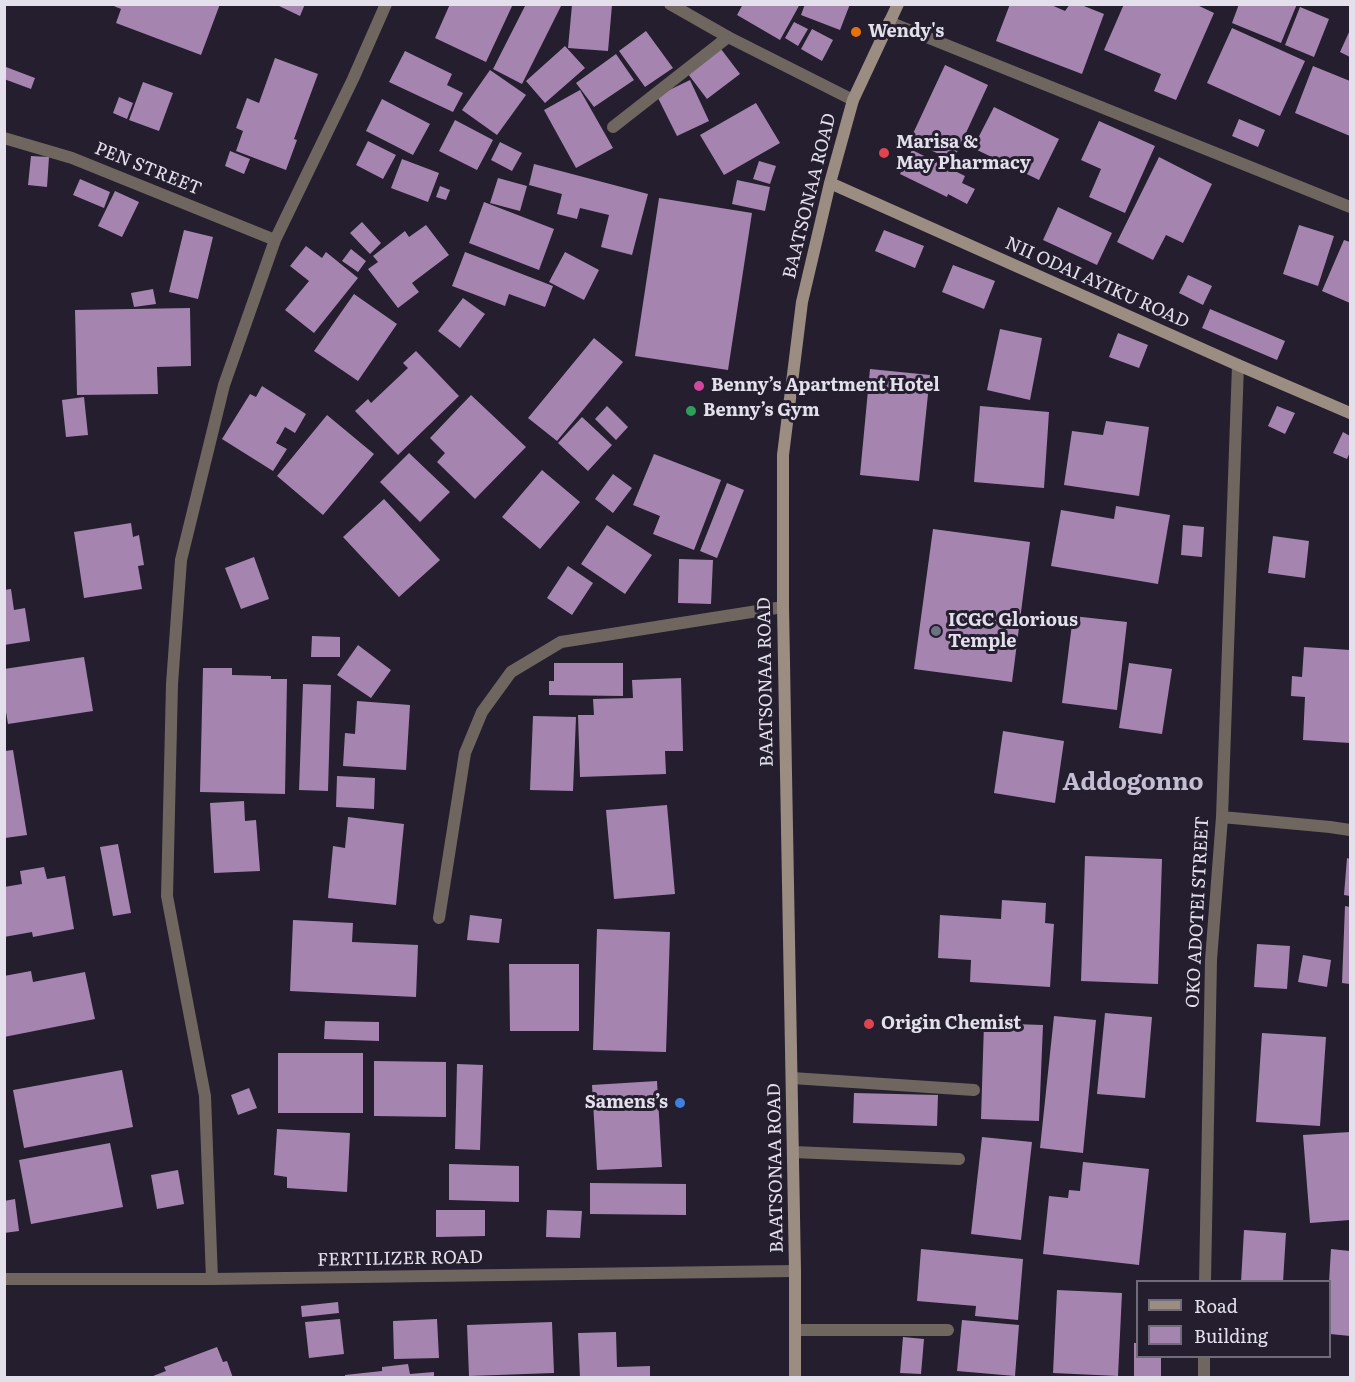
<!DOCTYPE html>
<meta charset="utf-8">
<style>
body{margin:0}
#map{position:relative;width:1355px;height:1382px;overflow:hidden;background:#241e2f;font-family:Literata,serif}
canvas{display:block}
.frame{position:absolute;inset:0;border:6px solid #e3e0ec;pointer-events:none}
.legend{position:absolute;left:1136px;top:1280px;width:195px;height:78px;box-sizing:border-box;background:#241e2f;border:2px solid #706c7b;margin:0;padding:8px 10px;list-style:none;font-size:18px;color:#e3e0ec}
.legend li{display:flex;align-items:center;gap:12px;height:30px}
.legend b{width:30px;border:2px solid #706c7b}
</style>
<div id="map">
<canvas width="1355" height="1382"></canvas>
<div class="frame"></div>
<ul class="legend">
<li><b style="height:8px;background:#9c8d83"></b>Road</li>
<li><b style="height:16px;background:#a585b0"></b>Building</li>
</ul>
</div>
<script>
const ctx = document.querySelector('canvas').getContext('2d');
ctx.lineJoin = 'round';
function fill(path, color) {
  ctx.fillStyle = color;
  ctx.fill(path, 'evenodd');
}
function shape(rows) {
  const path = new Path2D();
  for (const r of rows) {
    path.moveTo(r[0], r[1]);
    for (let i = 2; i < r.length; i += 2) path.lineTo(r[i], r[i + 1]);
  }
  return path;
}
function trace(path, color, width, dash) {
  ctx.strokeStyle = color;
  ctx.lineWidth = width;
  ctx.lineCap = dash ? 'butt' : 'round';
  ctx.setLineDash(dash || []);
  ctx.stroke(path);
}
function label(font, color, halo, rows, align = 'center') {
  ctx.font = font + ' Literata,serif';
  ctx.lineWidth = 6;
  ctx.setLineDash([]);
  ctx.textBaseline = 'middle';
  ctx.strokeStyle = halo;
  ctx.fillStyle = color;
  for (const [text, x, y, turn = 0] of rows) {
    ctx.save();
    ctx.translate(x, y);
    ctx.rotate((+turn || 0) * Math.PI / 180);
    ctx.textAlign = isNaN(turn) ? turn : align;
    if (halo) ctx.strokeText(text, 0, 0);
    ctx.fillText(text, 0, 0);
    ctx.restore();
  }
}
fill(shape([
 [109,4,220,4,201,55,116,23,121,9],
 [275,4,305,4,300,16],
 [450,4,513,4,486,62,435,38],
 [526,4,562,4,522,84,493,69],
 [743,4,800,4,780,40,737,15],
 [805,4,850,4,840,30,801,15],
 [1010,4,1049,4,1065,11,1070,4,1079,4,1104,14,1082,74,996,41],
 [1124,4,1195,4,1214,13,1176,100,1154,91,1161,74,1104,50],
 [1239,4,1297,4,1281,43,1232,23],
 [572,5,612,5,608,51,568,48],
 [1300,7,1329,19,1314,57,1285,45],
 [794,22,808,29,798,46,785,38],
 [1232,28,1305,61,1280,116,1207,83],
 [812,29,833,40,822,61,801,49],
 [1350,30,1350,57,1340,52],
 [646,31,673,68,645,87,619,51],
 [565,46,585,68,545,103,526,81],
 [721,49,740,74,707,99,688,74],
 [405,51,452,74,447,85,463,93,453,112,389,82],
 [616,54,634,80,594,107,576,83],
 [275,58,318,74,294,139,297,140,286,170,236,151,243,131,236,128,247,98,259,103],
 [945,65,988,85,953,161,910,140],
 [1313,66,1350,81,1350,136,1295,113],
 [6,67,35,78,31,89,4,79],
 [490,70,526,95,497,135,462,110],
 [690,80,709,121,677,136,657,96],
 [143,82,173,93,159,131,129,120],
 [580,90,613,148,576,168,544,110],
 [119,97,133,103,127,119,113,113],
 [382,99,430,124,413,155,366,131],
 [756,103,780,143,724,175,700,135],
 [994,107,1059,139,1039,180,973,148],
 [1239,119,1265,130,1258,147,1232,136],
 [455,120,493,140,477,170,439,151],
 [1099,121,1155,146,1125,213,1089,197,1101,169,1081,160],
 [368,141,396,155,383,179,356,165],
 [500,142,522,153,512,171,491,160],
 [912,150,965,176,962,183,975,189,967,204,948,194,947,197,900,174],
 [230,151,250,159,244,174,225,166],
 [31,156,49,157,47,187,28,185],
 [1159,157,1212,184,1183,243,1166,235,1153,260,1117,242],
 [402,159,439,173,428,202,391,188],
 [759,161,776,166,770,184,753,179],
 [534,164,648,194,632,255,601,247,609,215,580,208,577,219,557,214,562,194,529,185],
 [498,178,527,186,520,211,490,203],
 [80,179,110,192,104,208,73,195],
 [737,180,770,187,765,211,732,204],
 [440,186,450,190,446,200,436,197],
 [115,191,139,202,122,237,98,226],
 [659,198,752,213,728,370,635,356],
 [484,202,554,229,539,270,469,243],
 [1058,207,1112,233,1097,265,1043,240],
 [362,222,381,243,370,254,350,233],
 [426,225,449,255,412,283,419,292,398,308,368,269,378,262,373,256,405,231,409,237],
 [1299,225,1334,236,1318,286,1283,274],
 [184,230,213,237,198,299,169,292],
 [884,230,924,246,915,268,875,251],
 [1344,240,1350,242,1350,303,1322,291],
 [306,246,322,258,326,252,358,278,314,333,285,310,309,281,290,266],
 [351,249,366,261,358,272,342,261],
 [465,252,553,286,545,307,509,294,505,306,452,286],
 [565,252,599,270,584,300,549,282],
 [953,265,995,281,984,309,942,292],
 [1188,275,1212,286,1203,305,1179,293],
 [153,289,156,304,134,307,131,293],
 [354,294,397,324,358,381,314,351],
 [463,298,485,314,460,348,438,331],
 [190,308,191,366,157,367,158,394,77,395,75,310],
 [1210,309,1285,341,1277,360,1202,328],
 [1000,329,1042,338,1030,400,987,390],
 [1118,333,1148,345,1139,368,1109,357],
 [594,338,623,362,557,441,528,418],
 [416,351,459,396,398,455,355,411,368,399,371,403,408,368,403,363],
 [870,369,930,375,919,481,860,475],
 [262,386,306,414,295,433,285,427,276,443,287,449,273,471,222,439,250,394,256,397],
 [471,395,526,447,475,499,437,462,445,453,430,438],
 [84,397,88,435,66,437,62,400],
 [607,406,628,427,616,440,595,419],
 [980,406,1049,412,1044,488,974,482],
 [1277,406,1295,413,1285,434,1268,426],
 [327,415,374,454,323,515,277,476],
 [582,417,612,445,588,471,558,443],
 [1106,421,1149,427,1139,496,1064,485,1072,431,1103,435],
 [1343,432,1350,436,1350,452,1347,459,1333,453],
 [409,453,450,492,420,522,380,482],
 [654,454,721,480,694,550,653,534,660,516,633,505],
 [542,470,580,502,540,549,502,517],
 [613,474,632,488,613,513,595,499],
 [727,483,744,490,717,558,700,551],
 [384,499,440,560,399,597,343,537],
 [1116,506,1170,515,1158,584,1051,566,1061,510,1114,519],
 [131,523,133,537,139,535,144,565,138,566,142,589,84,598,74,532],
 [607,525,652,555,625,594,581,564],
 [1183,525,1204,527,1202,557,1181,555],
 [933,529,1030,542,1012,682,914,669],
 [1273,536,1309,541,1305,578,1268,573],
 [254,557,269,599,241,609,225,568],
 [679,559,713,560,711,604,678,603],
 [568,566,593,583,572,615,547,598],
 [11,589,14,610,25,608,30,641,4,645,4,590],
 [1073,616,1127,622,1117,710,1062,703],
 [312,636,340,637,340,657,311,657],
 [358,645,391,670,371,698,337,675],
 [1304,647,1350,650,1350,743,1303,740,1305,697,1291,696,1292,676,1302,677],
 [84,657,93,711,8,724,4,700,4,669],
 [554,663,623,663,623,696,549,695,549,681,554,681],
 [1129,663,1172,669,1162,734,1119,728],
 [203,668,232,668,232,675,271,676,271,679,287,679,285,794,200,792],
 [681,678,683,751,665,751,666,774,580,777,578,715,594,715,593,699,633,698,632,680],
 [303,684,331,685,328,791,299,790],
 [357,701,410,705,406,770,343,766,345,733,355,734],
 [533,716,576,717,573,791,530,790],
 [1003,731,1064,741,1055,803,994,793],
 [13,750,27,835,5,838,5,751],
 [337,776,375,778,374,809,336,807],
 [244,801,245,821,256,820,260,871,214,873,210,803],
 [667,805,675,894,614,899,606,810],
 [348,817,404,824,396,905,328,898,333,846,345,848],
 [118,844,131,913,113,916,100,847],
 [1085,856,1162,859,1158,984,1081,981],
 [1347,858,1350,859,1350,896,1344,895],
 [44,867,47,879,65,876,74,929,33,937,32,932,4,937,4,887,22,884,20,871],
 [1002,900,1046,903,1045,923,1054,924,1050,987,970,982,971,960,938,958,940,915,1001,919],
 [1345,906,1350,907,1350,984,1342,983],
 [470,915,502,919,499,943,467,940],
 [293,920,353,923,352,942,418,945,416,997,290,991],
 [597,929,670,932,666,1052,593,1050],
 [1257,944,1290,946,1287,989,1254,987],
 [1303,955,1331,960,1327,987,1298,982],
 [509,964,579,964,579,1031,510,1031],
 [31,971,33,982,85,972,95,1019,4,1037,4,976],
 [1105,1013,1152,1017,1145,1098,1097,1094],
 [1054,1016,1096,1020,1083,1153,1040,1148],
 [325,1021,379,1022,379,1041,324,1039],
 [984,1023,1043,1025,1039,1121,981,1119],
 [1262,1033,1326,1037,1320,1126,1256,1122],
 [278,1053,363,1053,363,1113,278,1113],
 [374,1061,446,1062,446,1117,374,1116],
 [457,1064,483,1065,480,1150,455,1149],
 [122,1070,133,1127,24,1148,13,1090],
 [657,1081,662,1167,597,1170,592,1085],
 [249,1088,257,1108,238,1115,231,1095],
 [854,1093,938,1095,937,1126,853,1123],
 [277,1129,350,1133,347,1192,287,1188,287,1177,274,1175],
 [1350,1132,1350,1220,1310,1223,1303,1135],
 [982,1137,1032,1142,1021,1240,971,1234],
 [110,1143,123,1207,31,1224,19,1160],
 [1083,1162,1149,1169,1139,1265,1043,1254,1049,1196,1068,1198,1069,1190,1080,1191],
 [449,1164,519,1166,519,1202,449,1200],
 [178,1170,184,1204,157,1209,151,1175],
 [590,1183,686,1184,686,1215,590,1214],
 [15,1199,19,1231,4,1233,4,1201],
 [436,1210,485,1210,485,1236,436,1237],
 [547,1210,582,1211,580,1238,546,1237],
 [1244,1230,1286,1233,1283,1282,1241,1282],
 [921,1249,1023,1259,1018,1320,975,1316,976,1306,917,1301],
 [1331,1249,1350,1251,1350,1336,1330,1334,1329,1282],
 [1057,1290,1122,1293,1118,1376,1053,1373],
 [338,1302,339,1313,302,1317,301,1306],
 [340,1319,344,1354,309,1358,305,1322],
 [437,1319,439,1358,394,1359,393,1321],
 [962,1320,1019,1325,1015,1376,957,1371],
 [552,1322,554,1373,469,1376,467,1325],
 [616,1332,617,1367,650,1366,650,1378,580,1378,578,1333],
 [903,1337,924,1339,921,1374,900,1373],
 [1134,1343,1138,1343,1138,1356,1161,1356,1161,1378,1134,1378],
 [217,1347,223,1362,227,1361,233,1378,148,1378,166,1371,164,1367],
 [408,1364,410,1374,434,1372,434,1378,345,1378,345,1375,382,1371,382,1367]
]), '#a585b0');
trace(shape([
 [613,127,728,37],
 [792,1078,974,1090],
 [793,1152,959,1159],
 [795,1330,948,1330]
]), '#6f6660', 12);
trace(shape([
 [670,4,728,37,853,100],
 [889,22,1350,207],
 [4,138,72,158,275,240],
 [1222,817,1330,827,1350,830],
 [439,918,465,753,482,712,511,672,561,642,783,607],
 [4,1279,212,1279,795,1271],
 [212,1279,205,1096,167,896,172,684,181,560,224,385,275,240,353,79,386,4],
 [1205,1282,1211,960,1222,817,1238,365],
 [1204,1378,1204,1356]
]), '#6f6660', 12);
trace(shape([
 [830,183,1238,365,1350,413],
 [795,1378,795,1271,783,607,783,455,802,302,830,183,853,100,898,4]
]), '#9c8d83', 12);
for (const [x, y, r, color] of [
 [856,32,6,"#e8710a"],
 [884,153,6,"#e0444e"],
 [699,386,6,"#d1479c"],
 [691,411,6,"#2e9e5b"],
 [936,631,6,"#6b7280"],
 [869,1024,6,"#e0444e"],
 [680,1103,6,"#3f7fe0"]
]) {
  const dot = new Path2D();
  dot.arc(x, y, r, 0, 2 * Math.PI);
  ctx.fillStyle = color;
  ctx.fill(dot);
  trace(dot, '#241e2f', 2);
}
label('bold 18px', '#e3e0ec', '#241e2f', [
 ["Wendy's",868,32],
 ["Marisa &",896,143],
 ["May Pharmacy",896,164],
 ["Benny’s Apartment Hotel",711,386],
 ["Benny’s Gym",703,411],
 ["ICGC Glorious",948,621],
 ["Temple",948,642],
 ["Origin Chemist",881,1024],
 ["Samens’s",668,1103,"right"]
], 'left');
label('18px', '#e3e0ec', '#241e2f', [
 ["PEN STREET",148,169,22],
 ["BAATSONAA ROAD",810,196,-76],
 ["NII ODAI AYIKU ROAD",1097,283,24],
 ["BAATSONAA ROAD",766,682,-91],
 ["OKO ADOTEI STREET",1198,912,-87],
 ["BAATSONAA ROAD",776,1168,-91],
 ["FERTILIZER ROAD",400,1259,-1]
]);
label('bold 24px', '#c4bed5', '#241e2f', [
 ["Addogonno",1133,783]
]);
</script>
